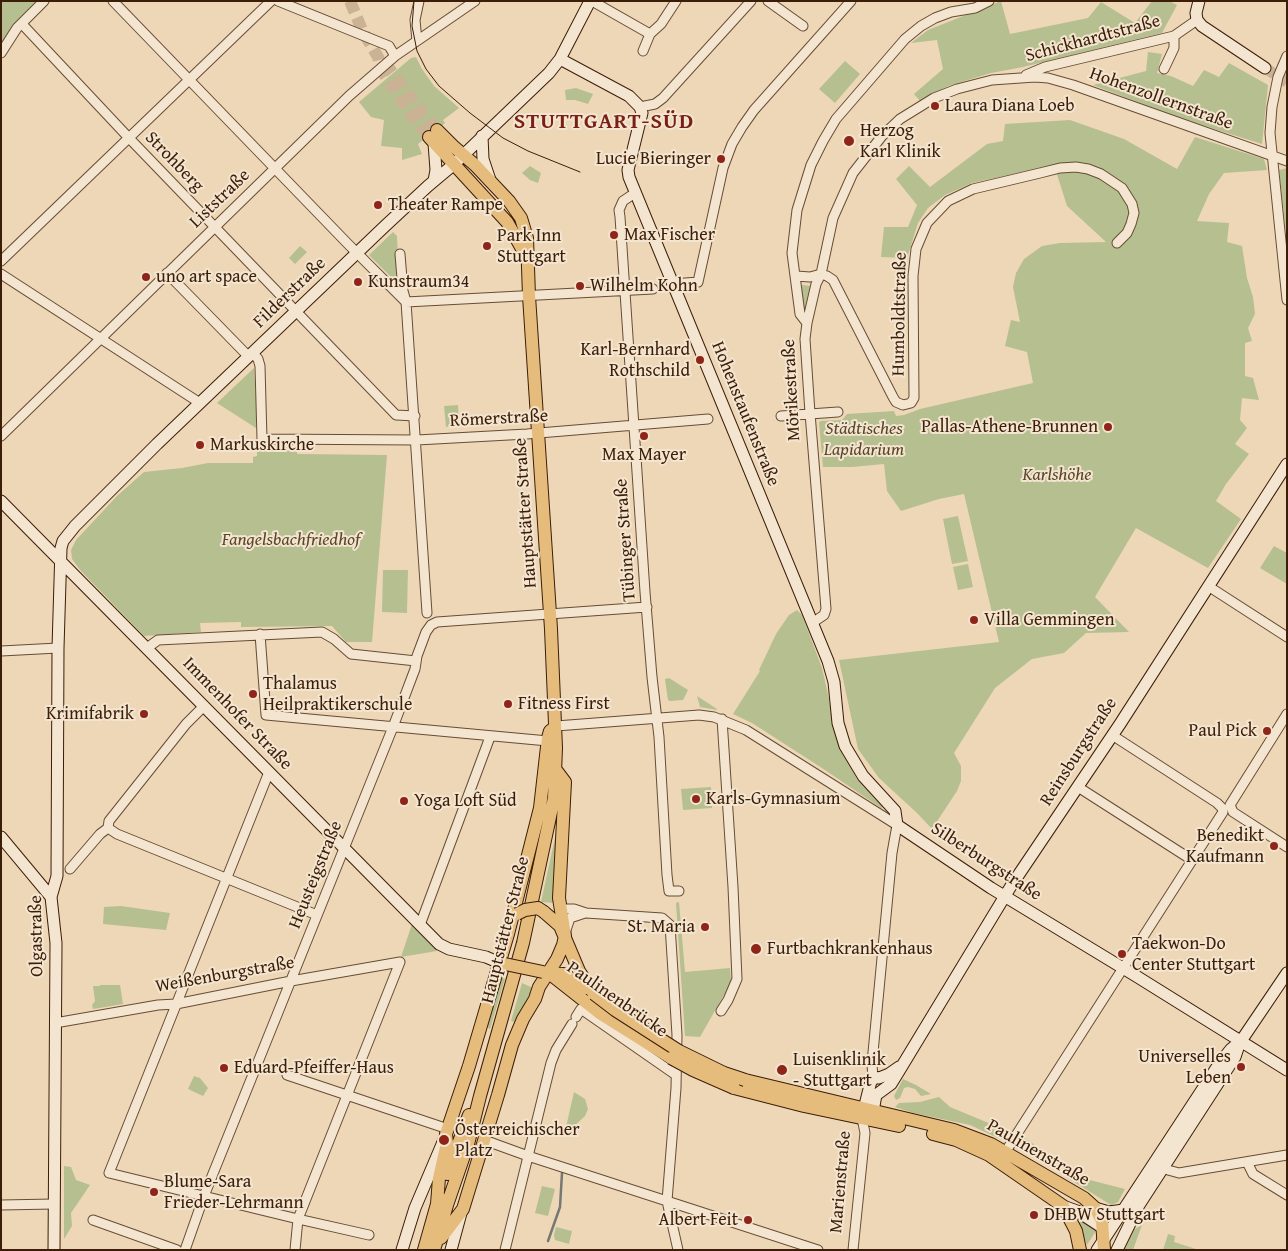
<!DOCTYPE html>
<meta charset="utf-8">
<style>
body{margin:0}
#map{position:relative;width:1288px;height:1251px;overflow:hidden;background:#edd7b7;font-family:"Gentium Book Plus",serif}
canvas{display:block}
.frame{position:absolute;inset:0;border:2px solid #3c1d08;pointer-events:none}
</style>
<div id="map">
<canvas width="1288" height="1251"></canvas>
<div class="frame"></div>
</div>
<script>
const ctx = document.querySelector('canvas').getContext('2d');
ctx.lineJoin = 'round';
function fill(path, color) {
  ctx.fillStyle = color;
  ctx.fill(path, 'evenodd');
}
function shape(rows) {
  const path = new Path2D();
  for (const r of rows) {
    path.moveTo(r[0], r[1]);
    for (let i = 2; i < r.length; i += 2) path.lineTo(r[i], r[i + 1]);
  }
  return path;
}
function trace(path, color, width, dash) {
  ctx.strokeStyle = color;
  ctx.lineWidth = width;
  ctx.lineCap = dash ? 'butt' : 'round';
  ctx.setLineDash(dash || []);
  ctx.stroke(path);
}
function label(font, color, halo, rows, align = 'center') {
  ctx.font = font + ' "Gentium Book Plus",serif';
  ctx.lineWidth = 4;
  ctx.setLineDash([]);
  ctx.textBaseline = 'middle';
  ctx.strokeStyle = halo;
  ctx.fillStyle = color;
  for (const [text, x, y, turn = 0] of rows) {
    ctx.save();
    ctx.translate(x, y);
    ctx.rotate((+turn || 0) * Math.PI / 180);
    ctx.textAlign = isNaN(turn) ? turn : align;
    if (halo) ctx.strokeText(text, 0, 0);
    ctx.fillText(text, 0, 0);
    ctx.restore();
  }
}
fill(shape([
 [1,1,46,1,1,50],
 [1001,1,1010,34,1088,18,1101,2,1135,23,1152,1,1169,1,1177,5,1162,33,1023,67,991,73,948,86,920,101,914,94,943,69,937,40,911,43,928,30],
 [1148,52,1162,54,1157,73,1171,76,1193,86,1204,70,1219,77,1229,63,1268,85,1262,144,1176,117,1093,85,1146,71],
 [416,57,422,69,434,86,459,108,443,120,445,123,418,144,422,154,402,160,402,148,381,146,384,120,371,117,359,102,411,58],
 [845,61,860,74,835,103,819,89],
 [576,88,593,94,588,104,575,100,566,100,565,90],
 [1070,120,1124,139,1177,169,1195,137,1264,159,1267,170,1224,173,1209,194,1197,221,1229,223,1227,242,1242,246,1247,278,1253,297,1255,314,1248,328,1252,341,1245,343,1245,376,1253,378,1259,400,1242,398,1240,420,1247,428,1235,444,1249,454,1226,484,1216,501,1241,519,1208,568,1136,528,1095,597,1129,632,1086,633,1064,653,1032,659,995,688,954,753,961,766,961,781,957,791,932,829,917,813,879,778,858,749,839,660,999,642,964,494,939,499,901,511,887,491,884,464,852,467,823,467,819,423,820,421,842,420,847,414,894,411,896,416,904,415,920,409,1033,383,1027,352,1005,346,1011,320,1020,322,1013,287,1016,273,1024,259,1042,246,1060,243,1106,242,1067,206,1054,165,972,183,945,195,928,208,918,223,907,258,881,257,884,227,908,227,917,205,896,179,909,166,930,187,987,144,1003,141,1005,124],
 [530,166,541,173,538,183,530,180,522,173],
 [1287,168,1287,241,1279,170],
 [393,232,397,236,399,281,396,282,369,255],
 [300,246,307,252,295,264,289,258],
 [802,285,811,286,805,308,804,308,802,300],
 [254,368,256,398,256,428,217,403],
 [458,405,459,425,446,427,444,406],
 [257,447,297,447,297,454,387,455,372,642,346,642,332,626,241,627,241,622,200,623,201,632,144,636,81,571,72,559,71,550,76,540,117,496,144,472,182,468,208,463,253,463,253,457,257,456],
 [958,516,968,561,952,564,943,519],
 [1274,546,1287,553,1287,584,1260,568],
 [968,564,973,587,958,590,953,567],
 [383,570,408,570,407,613,382,612],
 [797,610,802,615,822,668,829,699,833,727,842,753,857,779,883,807,881,808,825,770,752,723,733,714,760,671,759,670,776,634,789,615],
 [669,678,688,690,683,700,670,701,668,700,665,679],
 [697,696,717,709,717,710,700,707],
 [711,787,712,808,683,810,681,789],
 [558,824,554,903,541,902],
 [679,902,685,972,730,968,731,979,733,979,700,1037,685,1036,676,903],
 [121,906,170,913,166,930,103,924,104,907],
 [412,924,437,949,437,951,401,957],
 [499,977,505,979,490,1029,485,1026],
 [522,983,533,988,514,1022,511,1021],
 [100,985,120,985,123,1004,93,1009,92,1005,95,1001,93,986,100,986],
 [194,1076,200,1078,208,1088,203,1096,188,1089],
 [903,1079,916,1085,931,1094,921,1096,915,1089,908,1087,904,1088,900,1098,896,1100,894,1096],
 [574,1092,585,1099,588,1109,585,1116,572,1128,566,1127],
 [939,1097,950,1107,991,1124,1010,1135,1007,1139,998,1138,970,1125,913,1113,895,1107,899,1103,920,1102],
 [1023,1137,1052,1156,1050,1159,1045,1162,1041,1162,1024,1151,1021,1142],
 [64,1166,71,1167,76,1180,90,1185,71,1213,72,1226,64,1239],
 [1070,1175,1125,1189,1118,1202,1111,1205,1066,1177],
 [542,1186,555,1189,548,1216,535,1213],
 [1075,1215,1097,1229,1087,1245],
 [1142,1225,1133,1250,1122,1250,1129,1232],
 [556,1227,572,1231,569,1244,555,1240,554,1235],
 [1168,1234,1175,1236,1174,1242,1199,1250,1163,1250]
]), '#b6bf90');
trace(shape([
 [548,1241,560,1207,562,1173]
]), '#767972', 2.5);
trace(shape([
 [1265,68,1287,82]
]), '#cab294', 11, [11, 5.5]);
trace(shape([
 [350,1,362,30,378,57,382,71,415,120,429,137],
 [385,63,423,114,437,130]
]), '#cab294', 12, [12, 6]);
const street = shape([
 [113,1,348,244,406,302],
 [278,1,389,46,395,56],
 [592,1,650,34],
 [768,1,803,26],
 [22,24,129,138,396,415,415,416],
 [417,41,415,20,419,1],
 [643,51,650,34,661,24,676,1],
 [1,53,17,28,44,1],
 [1287,56,1278,77,1272,107,1270,133,1287,300],
 [1164,69,1174,48,1174,36],
 [1026,75,1045,67,1174,36,1197,20],
 [640,107,655,104,663,98,751,1],
 [635,193,623,201,619,210,620,217,645,592,652,677,659,737,667,875,669,891,679,891],
 [400,254,403,291,406,302,427,613],
 [1,261,271,1],
 [167,273,249,357],
 [1,274,200,403],
 [796,276,810,277,821,274,827,276,833,280,893,397,896,402,903,405,911,403,914,398,913,276,916,249,927,223,948,201,973,189,1040,173,1060,168,1076,167,1088,169,1101,174,1122,188,1132,204,1134,213,1131,224,1127,233,1117,243],
 [673,284,698,282,723,168,732,144,742,127,754,110,851,1],
 [406,302,653,289],
 [807,323,800,314,792,253,797,210,811,165,823,141,836,119,905,39,921,26,935,18,951,12,975,8,989,1],
 [253,353,258,359,260,366,262,439,417,440,527,434,708,419],
 [781,416,838,412],
 [1,436,349,96,395,56,475,1],
 [1208,586,1287,637],
 [812,623,824,615,826,609,810,413,805,339,807,323,816,284,821,274,833,218,853,173,882,136,900,119,934,98,957,89,992,80,1035,77,1048,78,1073,85,1287,161],
 [260,634,266,715,548,741],
 [147,648,158,640,322,632,334,639,351,654,416,661],
 [1,651,58,648],
 [1287,714,1230,805,1233,812,1287,847],
 [556,726,699,715,714,717,746,730,897,825,892,853,872,1063,873,1081],
 [269,772,109,1173,298,1219,369,1235],
 [1078,787,1192,860],
 [108,828,117,834,317,915],
 [70,869,100,834,108,828,109,821,186,724,204,706],
 [560,909,574,909,586,913,662,918,670,925,677,1035,676,1088,667,1201,678,1250],
 [420,925,490,737],
 [566,930,570,918,585,913],
 [721,1011,728,1000,737,979,733,887,722,719],
 [576,1017,581,1009,676,1075],
 [55,1023,158,1005,176,1004,291,981,400,962],
 [287,1075,448,1129],
 [484,1140,528,1156,818,1250],
 [1006,1151,1223,812,1222,808,1217,803,1112,735],
 [1247,1162,1253,1174,1287,1195],
 [1163,1167,1168,1170,1179,1173,1287,1155],
 [1,1205,54,1204],
 [93,1220,177,1250],
 [185,1250,204,1196,393,727,415,669,417,656,426,632,431,625,437,622,647,607],
 [295,1250,298,1219,400,962],
 [505,1250,551,1063,556,1050,572,1024],
 [853,1250,865,1133,862,1118]
]);
const secondary = shape([
 [1199,1,1196,13,1197,20,1202,26,1265,68],
 [560,59,629,96,640,107,642,113,628,170,629,177,828,661,834,682,838,723,845,746,863,776,895,811,897,825,991,888,1136,976,1287,1070],
 [482,136,483,159,490,180],
 [434,181,436,170,434,143],
 [1,501,439,944,449,949,486,957,500,963],
 [1,837,51,897],
 [868,1115,864,1109,872,1077,879,1078,889,1074,899,1067],
 [866,1116,873,1111,876,1095,891,1084,899,1071,1011,886,1120,724,1287,464],
 [1063,1206,1077,1211,1103,1228,1110,1229],
 [1095,1208,1109,1212,1124,1210],
 [54,1250,56,943,51,897,57,876,58,648,61,548,63,541,75,526,157,444,384,227,428,186,453,165,549,73,560,59,590,1],
 [402,1250,415,1208,446,1135],
 [451,1250,461,1213],
 [1097,1250,1219,1064,1231,1049,1241,1041,1287,973],
 [1117,1250,1139,1205,1235,1057,1240,1042]
]);
const primary = shape([
 [429,137,507,222,525,254],
 [544,912,560,926,579,971,594,994],
 [548,973,563,974,586,988],
 [549,973,601,1014,671,1058],
 [745,1080,954,1130,991,1144,1084,1198,1095,1208,1102,1221,1104,1250],
 [734,1088,804,1106,899,1126],
 [933,1134,956,1140,989,1155,1063,1206,1076,1231,1080,1250],
 [447,1174,469,1115],
 [437,1204,439,1178,447,1143,446,1134,469,1066,508,934,540,808,548,738,550,731,554,728],
 [441,1238,463,1209,498,1095,512,1045,523,1019,535,999,539,987,557,959,563,945,565,936,559,898,565,782,556,770],
 [424,1250,439,1197],
 [434,1250,447,1205,468,1144,480,1096,523,943,554,798,556,748,551,629,529,296,527,238,521,218,509,201,475,165,453,146,437,130]
]);
trace(street, '#684c34', 11);
trace(secondary, '#3c1d08', 13);
trace(primary, '#3c1d08', 14);
trace(street, '#f3e5d0', 9);
trace(secondary, '#f3e5d0', 11);
trace(primary, '#e6bc7c', 12);
trace(shape([
 [414,1,412,26,417,51,426,69,439,86,470,113,503,138,528,151,580,172]
]), '#3c1d08', 1);
const primaryBridge = shape([
 [517,914,525,910,538,908,544,912],
 [505,964,543,972],
 [594,994,615,1010,679,1051,724,1073,745,1080],
 [671,1058,693,1070,734,1088]
]);
trace(primaryBridge, '#3c1d08', 14, []);
trace(primaryBridge, '#e6bc7c', 12);
for (const [x, y, r, color] of [
 [935,106,5,"#8f2418"],
 [849,141,6,"#8f2418"],
 [721,159,5,"#8f2418"],
 [378,205,5,"#8f2418"],
 [614,235,5,"#8f2418"],
 [487,246,5,"#8f2418"],
 [146,277,5,"#8f2418"],
 [358,282,5,"#8f2418"],
 [580,286,5,"#8f2418"],
 [700,360,5,"#8f2418"],
 [1108,427,5,"#8f2418"],
 [644,436,5,"#8f2418"],
 [200,445,5,"#8f2418"],
 [974,620,5,"#8f2418"],
 [253,694,5,"#8f2418"],
 [508,704,5,"#8f2418"],
 [144,714,5,"#8f2418"],
 [1267,731,5,"#8f2418"],
 [696,799,5,"#8f2418"],
 [404,801,5,"#8f2418"],
 [1274,846,5,"#8f2418"],
 [705,927,5,"#8f2418"],
 [756,949,6,"#8f2418"],
 [1122,954,5,"#8f2418"],
 [1241,1067,5,"#8f2418"],
 [224,1068,5,"#8f2418"],
 [782,1070,6,"#8f2418"],
 [444,1140,6,"#8f2418"],
 [154,1192,5,"#8f2418"],
 [1034,1215,5,"#8f2418"],
 [748,1220,5,"#8f2418"]
]) {
  const dot = new Path2D();
  dot.arc(x, y, r, 0, 2 * Math.PI);
  ctx.fillStyle = color;
  ctx.fill(dot);
  trace(dot, '#f3e5d0', 2);
}
label('18px', '#3c1d08', '#f3e5d0', [
 ["Schickhardtstraße",1093,39,-15],
 ["Hohenzollernstraße",1161,99,20],
 ["Strohberg",174,162,46],
 ["Liststraße",220,199,-44],
 ["Filderstraße",290,293,-44],
 ["Humboldtstraße",900,314,-89],
 ["Mörikestraße",792,390,-93],
 ["Hohenstaufenstraße",745,414,68],
 ["Römerstraße",499,419,-3],
 ["Hauptstätter Straße",526,513,-94],
 ["Tübinger Straße",626,540,-94],
 ["Immenhofer Straße",237,714,46],
 ["Reinsburgstraße",1079,752,-57],
 ["Silberburgstraße",986,862,33],
 ["Heusteigstraße",316,875,-68],
 ["Hauptstätter Straße",506,930,-76],
 ["Olgastraße",37,936,-91],
 ["Weißenburgstraße",225,975,-10],
 ["Paulinenbrücke",617,1000,35],
 ["Paulinenstraße",1038,1153,30],
 ["Marienstraße",841,1182,-85]
]);
label('18px', '#3c1d08', '#f3e5d0', [
 ["Laura Diana Loeb",945,106],
 ["Herzog",860,131],
 ["Karl Klinik",860,152],
 ["Lucie Bieringer",711,159,"right"],
 ["Theater Rampe",388,205],
 ["Max Fischer",624,235],
 ["Park Inn",497,236],
 ["Stuttgart",497,257],
 ["uno art space",156,277],
 ["Kunstraum34",368,282],
 ["Wilhelm Kohn",590,286],
 ["Karl-Bernhard",690,350,"right"],
 ["Rothschild",690,371,"right"],
 ["Pallas-Athene-Brunnen",1098,427,"right"],
 ["Markuskirche",210,445],
 ["Max Mayer",644,455,"center"],
 ["Villa Gemmingen",984,620],
 ["Thalamus",263,684],
 ["Heilpraktikerschule",263,705],
 ["Fitness First",518,704],
 ["Krimifabrik",134,714,"right"],
 ["Paul Pick",1257,731,"right"],
 ["Karls-Gymnasium",706,799],
 ["Yoga Loft Süd",414,801],
 ["Benedikt",1264,836,"right"],
 ["Kaufmann",1264,857,"right"],
 ["St. Maria",695,927,"right"],
 ["Taekwon-Do",1132,944],
 ["Center Stuttgart",1132,965],
 ["Furtbachkrankenhaus",767,949],
 ["Universelles",1231,1057,"right"],
 ["Leben",1231,1078,"right"],
 ["Luisenklinik",793,1060],
 ["- Stuttgart",793,1081],
 ["Eduard-Pfeiffer-Haus",234,1068],
 ["Österreichischer",455,1130],
 ["Platz",455,1151],
 ["Blume-Sara",164,1182],
 ["Frieder-Lehrmann",164,1203],
 ["DHBW Stuttgart",1044,1215],
 ["Albert Feit",738,1220,"right"]
], 'left');
label('italic 18px', '#5a462a', '#f3e5d0', [
 ["Städtisches",864,429],
 ["Lapidarium",864,450],
 ["Karlshöhe",1057,475],
 ["Fangelsbachfriedhof",291,540]
]);
ctx.letterSpacing = '1px';
label('bold 22px', '#7a1f14', '#f3e5d0', [
 ["STUTTGART-SÜD",604,122]
]);
ctx.letterSpacing = '0px';
</script>
